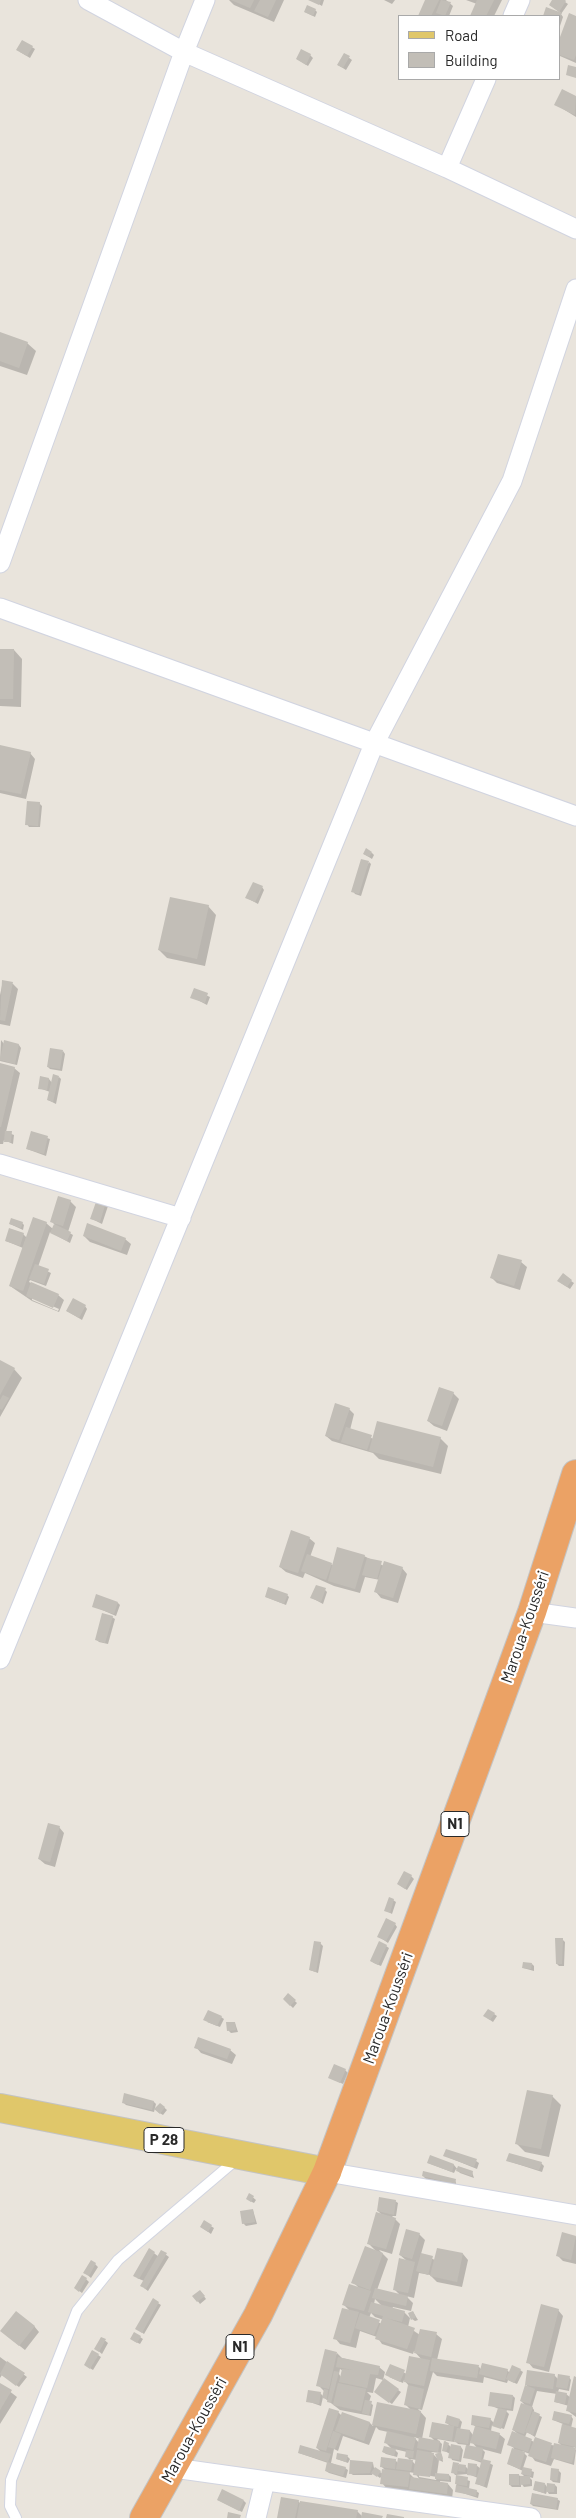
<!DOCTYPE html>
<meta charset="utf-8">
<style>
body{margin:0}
#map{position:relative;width:576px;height:2518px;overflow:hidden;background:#e9e4dc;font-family:Barlow,sans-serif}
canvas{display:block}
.legend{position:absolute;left:398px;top:15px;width:162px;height:65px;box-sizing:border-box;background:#fff;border:1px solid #a9a9a9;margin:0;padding:6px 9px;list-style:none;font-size:15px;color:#292929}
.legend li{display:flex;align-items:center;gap:10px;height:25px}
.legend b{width:25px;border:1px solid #a9a9a9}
</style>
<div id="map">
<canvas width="576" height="2518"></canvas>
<ul class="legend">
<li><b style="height:6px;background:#e0c76a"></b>Road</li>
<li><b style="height:14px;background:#c2beb7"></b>Building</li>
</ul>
</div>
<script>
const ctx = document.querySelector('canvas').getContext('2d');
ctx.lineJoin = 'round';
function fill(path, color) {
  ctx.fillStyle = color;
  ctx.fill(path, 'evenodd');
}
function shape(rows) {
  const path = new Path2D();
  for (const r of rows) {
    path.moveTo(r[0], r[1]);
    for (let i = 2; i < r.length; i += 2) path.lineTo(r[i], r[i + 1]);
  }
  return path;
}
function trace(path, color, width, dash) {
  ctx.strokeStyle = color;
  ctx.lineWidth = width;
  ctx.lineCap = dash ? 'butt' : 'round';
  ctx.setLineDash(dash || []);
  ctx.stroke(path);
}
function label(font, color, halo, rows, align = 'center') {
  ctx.font = font + ' Barlow,sans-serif';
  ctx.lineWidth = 4.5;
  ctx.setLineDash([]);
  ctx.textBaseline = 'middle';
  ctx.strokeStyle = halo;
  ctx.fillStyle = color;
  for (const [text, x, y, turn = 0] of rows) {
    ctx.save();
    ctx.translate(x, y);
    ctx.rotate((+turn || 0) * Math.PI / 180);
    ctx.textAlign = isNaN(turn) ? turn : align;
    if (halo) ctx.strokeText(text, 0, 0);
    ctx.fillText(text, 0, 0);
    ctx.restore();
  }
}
fill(shape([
 [229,0,284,0,274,22,234,5],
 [312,0,324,0,322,6],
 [384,0,395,0,392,4],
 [426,0,446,0,453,6,449,16,419,16],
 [466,0,502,0,494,16,471,16,477,4],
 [554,0,562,0,568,4,561,14,563,17,560,26,560,16,544,16,547,9,561,13,550,5],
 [315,10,317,12,315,17,305,12],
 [570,15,576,17,576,63,560,56,560,41],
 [22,41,35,49,30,58,20,52],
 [344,54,352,60,346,70,338,65],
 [310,55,313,58,308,66,297,59],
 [562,91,576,97,576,117,555,104],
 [0,333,27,343,36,351,27,375,0,366],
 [0,650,14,650,22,659,21,707,0,706],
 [0,748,30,753,35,759,26,799,0,793],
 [39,803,42,806,40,827,29,827,27,824],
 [372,853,374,855,372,859,364,854],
 [369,862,371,864,361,896,355,894,353,891],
 [262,887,264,890,258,904,247,898],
 [208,906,216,915,205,966,167,958,159,950],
 [3,981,13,984,18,989,10,1026,0,1024,0,995],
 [194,990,210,997,207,1005,192,997],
 [1,1040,4,1044,19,1045,21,1048,17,1065,0,1061],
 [63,1051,65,1054,62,1071,50,1069,48,1067],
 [0,1064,14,1068,20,1073,6,1132,14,1135,13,1144,4,1140,3,1144,0,1144],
 [59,1077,61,1079,56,1104,48,1100,50,1092,39,1088,41,1078,49,1079,52,1083],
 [32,1133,50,1139,46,1156,27,1149],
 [70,1201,76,1207,68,1232,73,1235,70,1243,50,1232,38,1267,51,1273,46,1286,30,1280,29,1282,58,1295,64,1300,59,1312,32,1301,10,1286,23,1248,6,1241,23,1234,27,1238,46,1223,53,1229,55,1225,51,1221],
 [32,1297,59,1309,58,1311,32,1300],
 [97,1201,108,1206,102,1224,92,1219],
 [22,1223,24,1225,23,1230,10,1224],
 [84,1236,125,1239,131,1244,127,1255,90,1242],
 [521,1262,527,1267,520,1290,497,1283,492,1278],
 [571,1281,574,1283,570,1289,561,1283],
 [85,1306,87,1309,82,1320,67,1311],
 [0,1362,14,1369,22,1378,0,1417],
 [453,1393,459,1399,447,1431,434,1426,428,1421],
 [349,1409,354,1414,350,1430,374,1439,440,1438,448,1446,441,1474,379,1459,373,1453,332,1441,326,1436],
 [309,1538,315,1543,310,1557,333,1565,364,1556,384,1566,402,1568,407,1574,398,1603,381,1598,376,1592,380,1580,365,1577,360,1593,334,1586,305,1573,303,1578,286,1572,280,1567],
 [325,1590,327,1592,323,1604,312,1598],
 [287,1595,289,1597,286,1605,266,1597],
 [118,1603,120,1605,116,1616,93,1606],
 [112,1617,115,1619,108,1644,99,1642,96,1639],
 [59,1827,64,1833,55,1867,45,1864,39,1859],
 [411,1876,414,1879,407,1890,398,1884],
 [393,1900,396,1902,392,1914,385,1910],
 [395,1924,397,1927,388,1943,378,1936],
 [562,1939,565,1942,564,1966,559,1966,557,1964],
 [320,1943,323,1946,318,1973,310,1970],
 [386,1946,389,1948,381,1966,374,1963,371,1961],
 [532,1964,534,1966,534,1971,523,1968],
 [288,1995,297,2003,293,2008,284,1999],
 [494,2014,497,2016,493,2022,487,2018],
 [221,2017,224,2019,220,2027,207,2022],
 [235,2023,238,2032,231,2033,228,2030],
 [196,2047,230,2050,236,2055,232,2064,201,2053],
 [345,2070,348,2073,343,2084,330,2078],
 [125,2095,154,2102,156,2104,154,2112,126,2105,123,2102],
 [552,2096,561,2105,549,2157,525,2152,517,2144],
 [160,2104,167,2110,163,2115,158,2112],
 [445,2156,476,2161,479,2163,477,2169],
 [508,2161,541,2163,544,2166,542,2172],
 [428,2163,454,2165,458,2170,472,2172,474,2178,460,2173,456,2169,454,2173],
 [423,2176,455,2180,457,2186,426,2179],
 [250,2195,256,2200,254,2203,250,2201],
 [395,2201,398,2203,396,2216,392,2216,400,2224,392,2254,379,2250,388,2259,377,2290,400,2295,394,2289,407,2261,400,2255,419,2234,425,2240,421,2254,435,2260,463,2254,468,2260,462,2287,437,2282,430,2275,419,2273,414,2298,406,2296,413,2303,411,2311,393,2307,392,2309,404,2312,410,2318,408,2327,420,2335,436,2334,442,2339,437,2360,479,2367,482,2370,507,2370,510,2373,520,2370,523,2372,517,2384,508,2380,507,2383,484,2377,483,2383,437,2376,433,2372,422,2410,418,2409,426,2418,422,2439,435,2441,430,2436,450,2426,447,2423,460,2420,462,2422,460,2430,470,2431,473,2435,476,2427,472,2424,490,2419,494,2423,499,2409,489,2405,513,2396,515,2398,513,2411,505,2410,509,2414,504,2429,492,2425,491,2431,499,2434,505,2439,501,2454,482,2449,485,2452,483,2460,493,2465,487,2488,477,2484,478,2478,468,2474,455,2475,453,2472,454,2464,465,2466,469,2470,476,2465,481,2469,482,2463,465,2457,467,2445,458,2444,454,2440,454,2442,437,2439,442,2444,441,2453,431,2452,439,2460,441,2454,442,2455,443,2462,439,2460,437,2474,449,2475,451,2477,451,2482,440,2481,440,2483,448,2484,453,2490,452,2499,387,2489,382,2483,382,2476,380,2478,373,2473,372,2475,353,2475,350,2473,373,2463,374,2468,383,2474,386,2471,381,2466,395,2460,398,2463,411,2461,407,2457,407,2452,394,2449,398,2453,397,2457,386,2454,383,2452,392,2449,386,2443,388,2432,379,2430,376,2427,369,2445,343,2436,338,2451,334,2449,331,2463,345,2468,348,2470,346,2478,329,2473,326,2471,328,2463,299,2453,322,2453,317,2448,338,2412,342,2416,343,2413,370,2423,373,2426,378,2403,411,2410,405,2404,409,2386,404,2380,403,2383,389,2377,390,2366,407,2374,422,2360,414,2351,413,2354,382,2344,377,2337,360,2331,356,2348,340,2344,335,2338,350,2311,343,2304,359,2288,353,2282,377,2252,368,2243,382,2215,378,2211],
 [375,2299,382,2306,374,2304],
 [371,2313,375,2317,384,2320,382,2324,369,2318],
 [414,2437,420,2439,419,2443],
 [471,2441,478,2449,469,2447],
 [410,2459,417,2460,416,2465],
 [408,2472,415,2473,420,2480,415,2479],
 [419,2474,437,2477,436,2480,419,2477],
 [253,2210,257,2224,246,2226,243,2223],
 [204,2222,214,2228,211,2234,204,2229],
 [563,2234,576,2237,576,2264,563,2261,558,2256],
 [150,2250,159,2257,162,2252,169,2257,148,2291,144,2288,144,2281,137,2278],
 [95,2264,98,2267,91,2278,85,2273],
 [83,2276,89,2282,82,2293,78,2290],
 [200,2291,206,2299,200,2304,194,2296],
 [153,2300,161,2305,144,2334,137,2329],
 [558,2310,563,2316,549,2372,533,2368,528,2362],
 [413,2312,418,2320,415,2321,412,2319],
 [34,2326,39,2332,25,2350,7,2336],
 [134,2333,143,2339,140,2344,134,2341],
 [102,2338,108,2343,102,2354,96,2349],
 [337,2353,342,2358,379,2367,385,2372,383,2380,376,2378,373,2393,367,2392,371,2396,369,2402,373,2405,371,2416,340,2410,323,2397,321,2406,307,2401,320,2393,324,2397,324,2391,318,2385],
 [340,2369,343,2371,341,2377,339,2374],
 [98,2355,101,2357,93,2370,88,2367],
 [0,2357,27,2377,19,2387,2,2375,0,2378],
 [554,2375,558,2379,569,2377,571,2380,569,2391,559,2389,558,2392,566,2394,571,2398,576,2378,576,2417,568,2411,569,2406,555,2402,557,2394,537,2391,532,2407,534,2410,534,2413,542,2417,535,2437,527,2432,525,2437,534,2442,563,2447,559,2443,563,2424,553,2420,571,2416,573,2419,571,2428,576,2429,576,2448,573,2447,576,2450,574,2465,554,2459,551,2466,535,2461,530,2454,522,2451,527,2456,523,2468,534,2472,533,2478,529,2477,532,2480,532,2486,524,2487,521,2483,521,2487,512,2487,510,2485,518,2475,526,2478,522,2474,523,2471,508,2464,514,2448,508,2444,519,2435,513,2430,526,2406,521,2401,527,2385],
 [0,2384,17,2397,0,2424],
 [398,2390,401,2392,392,2404,378,2394],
 [445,2441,451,2447,461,2447,463,2450,461,2462,452,2460,450,2454,443,2450],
 [347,2456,350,2459,348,2463,337,2459],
 [558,2470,561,2473,560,2483,553,2482,551,2480],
 [457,2477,470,2481,469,2489,476,2491,479,2493,478,2498,456,2491],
 [545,2484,547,2487,555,2485,557,2487,557,2494,549,2494,547,2491,546,2494,534,2490],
 [557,2499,560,2501,558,2510,533,2506,531,2504],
 [218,2500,244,2501,246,2503,242,2512],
 [298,2501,301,2504,357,2511,362,2516,383,2518,278,2518]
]), '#0003');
fill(shape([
 [231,0,254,0,250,8],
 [260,0,276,0,268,17,254,11],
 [308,0,321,0,319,5],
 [425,0,439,0,431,16,418,16],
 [441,0,451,2,445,16,436,13],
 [477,0,494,0,486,16,470,16],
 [552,0,565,0,566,1,559,12,549,5],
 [307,5,316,9,313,16,304,12],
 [546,7,562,13,560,16,543,16],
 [569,13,576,16,576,55,574,60,560,55,560,37],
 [22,40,33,46,27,56,16,50],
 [301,49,311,54,306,65,296,59],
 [344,53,350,56,343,68,337,65],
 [568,65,576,67,576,78,566,75],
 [562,89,576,96,575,115,554,105],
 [0,332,28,342,19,368,0,361],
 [0,649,14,649,13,699,0,699],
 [0,745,31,752,21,794,0,790],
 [27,801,40,802,38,826,25,825],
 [366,848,372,852,369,857,363,854],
 [361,859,369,861,359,894,351,892],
 [253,882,263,886,255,902,245,898],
 [170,897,209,905,197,959,158,950],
 [2,980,13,982,5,1021,0,1020],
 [194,988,208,993,205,1003,190,998],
 [4,1040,19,1044,15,1064,0,1060],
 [50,1048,63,1050,60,1069,47,1067],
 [0,1063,15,1067,1,1127,0,1127],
 [53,1074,59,1076,53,1102,47,1100],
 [40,1076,49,1078,47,1090,38,1089],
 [5,1131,12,1131,11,1142,4,1142],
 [31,1131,48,1136,44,1154,26,1149],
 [58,1196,71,1200,63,1226,50,1222],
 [97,1199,106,1202,100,1222,90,1219],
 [33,1217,47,1222,23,1291,9,1286],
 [11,1218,23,1222,21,1228,9,1224],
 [87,1223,126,1238,121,1251,83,1236],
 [54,1224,71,1232,67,1241,50,1233],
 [9,1228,24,1233,20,1246,5,1241],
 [498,1254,522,1260,514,1286,490,1278],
 [35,1264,49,1269,44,1284,29,1279],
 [563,1273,572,1280,567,1287,557,1281],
 [31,1282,59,1294,53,1308,26,1296],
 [73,1298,86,1305,79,1318,66,1311],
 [0,1360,15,1368,0,1395],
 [439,1387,454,1392,442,1426,427,1421],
 [3,1395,9,1398,2,1410,0,1409,0,1400],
 [335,1403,350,1408,339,1440,325,1436],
 [377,1421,441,1437,433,1467,369,1451],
 [346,1427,372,1435,367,1450,341,1442],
 [291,1530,310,1537,298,1573,279,1567],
 [337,1547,365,1555,355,1589,328,1581],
 [307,1554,332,1563,326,1580,301,1571],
 [367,1558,382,1561,377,1579,362,1575],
 [384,1561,403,1567,393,1598,374,1592],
 [316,1585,326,1588,321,1602,310,1598],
 [268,1587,288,1594,284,1604,265,1597],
 [96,1594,118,1602,114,1614,92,1607],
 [102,1613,113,1616,105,1643,95,1640],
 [48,1823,60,1826,50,1862,38,1859],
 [404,1871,412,1875,405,1889,397,1884],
 [389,1897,394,1899,390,1913,384,1911],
 [386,1918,396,1923,386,1941,377,1937],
 [555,1938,563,1938,562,1964,556,1964],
 [314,1941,321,1942,316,1972,309,1970],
 [379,1941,387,1945,378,1965,370,1961],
 [523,1962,532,1963,531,1969,522,1968],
 [288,1993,296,2000,290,2006,283,1999],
 [488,2009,495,2013,490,2020,483,2016],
 [208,2010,222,2016,217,2026,203,2020],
 [226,2022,235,2022,236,2030,227,2031],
 [198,2037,231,2049,227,2059,194,2048],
 [334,2064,346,2069,340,2083,328,2078],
 [527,2090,553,2095,541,2149,515,2144],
 [124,2093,154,2101,152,2110,122,2103],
 [160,2103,165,2107,160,2114,154,2109],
 [446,2149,477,2159,474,2167,443,2156],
 [509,2153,542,2162,539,2170,506,2161],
 [430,2155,454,2164,452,2172,427,2163],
 [458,2166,473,2171,472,2176,456,2171],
 [423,2171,456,2179,455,2184,422,2176],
 [249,2193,254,2196,251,2202,246,2199],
 [379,2197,396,2200,394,2215,377,2211],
 [253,2209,255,2222,242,2224,240,2211],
 [376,2212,396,2218,386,2249,367,2244],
 [204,2220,212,2225,208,2232,200,2227],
 [406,2229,420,2233,412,2259,399,2255],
 [562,2232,576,2236,571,2260,556,2256],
 [365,2246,383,2253,370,2290,351,2283],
 [149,2248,155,2252,139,2279,133,2276],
 [437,2248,463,2253,457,2282,430,2276],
 [161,2250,167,2253,146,2289,140,2286],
 [421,2253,433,2256,428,2275,416,2271],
 [399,2258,415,2262,408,2293,393,2290],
 [91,2260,96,2263,89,2276,83,2273],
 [82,2275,87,2278,79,2292,74,2288],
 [349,2284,371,2291,364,2311,342,2305],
 [375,2288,408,2296,406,2306,372,2298],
 [200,2290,205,2296,197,2302,192,2296],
 [153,2298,159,2302,142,2333,135,2329],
 [371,2302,405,2311,402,2322,386,2318,415,2328,407,2349,375,2339,383,2316,368,2312],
 [541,2304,559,2309,544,2367,526,2363],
 [342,2308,359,2312,350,2343,333,2339],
 [16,2311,35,2326,19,2346,0,2331],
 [413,2311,416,2317,411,2320,408,2313],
 [360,2313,380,2320,374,2335,355,2328],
 [420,2329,437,2332,431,2357,414,2353],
 [134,2332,141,2336,137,2343,130,2339],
 [101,2337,106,2339,99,2352,94,2349],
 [325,2349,337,2352,329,2389,316,2386],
 [92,2350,99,2354,90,2369,84,2365],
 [409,2356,430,2360,424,2386,404,2382],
 [338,2357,380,2366,378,2375,370,2374,367,2388,339,2382,342,2369,354,2370,336,2367],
 [432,2358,479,2365,477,2378,430,2371],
 [7,2361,25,2373,16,2386,0,2374],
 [482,2363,508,2369,505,2381,479,2374],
 [390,2364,405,2370,400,2382,385,2375],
 [512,2365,521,2369,514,2383,506,2379],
 [527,2370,555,2374,553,2389,525,2385],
 [334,2371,339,2372,331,2403,327,2402],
 [558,2374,570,2376,567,2389,556,2387],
 [574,2376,576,2377,576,2413,566,2411],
 [384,2378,399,2389,389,2403,374,2392],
 [0,2383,12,2390,0,2410],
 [338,2383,366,2389,361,2411,333,2405],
 [408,2385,424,2389,420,2409,404,2405],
 [525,2385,535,2389,530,2404,520,2401],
 [324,2389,328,2390,327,2399,322,2398],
 [308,2390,321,2392,319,2404,306,2402],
 [556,2391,567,2393,565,2404,554,2402],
 [490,2392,513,2395,511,2409,488,2406],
 [365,2400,372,2401,369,2415,362,2413],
 [377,2402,421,2411,416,2434,372,2425],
 [521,2403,533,2407,524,2434,512,2430],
 [329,2408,339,2411,326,2451,316,2448],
 [498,2408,507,2410,501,2429,492,2426],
 [533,2411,540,2414,533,2435,525,2432],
 [554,2411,572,2415,569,2424,552,2420],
 [342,2412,370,2422,364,2441,335,2431],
 [447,2415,460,2419,458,2427,454,2426,452,2441,429,2437,432,2422,454,2426,445,2423],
 [472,2415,491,2418,489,2428,471,2425],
 [562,2424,576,2428,576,2447,558,2443],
 [475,2426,500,2433,496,2449,470,2443],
 [457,2428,470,2430,468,2444,454,2442],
 [333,2431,341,2434,335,2449,328,2447],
 [387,2431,416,2438,413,2450,384,2443],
 [512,2431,532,2439,528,2452,507,2445],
 [419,2437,440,2441,438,2452,417,2448],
 [535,2437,552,2443,546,2462,528,2456],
 [444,2441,449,2443,446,2452,442,2451],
 [554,2443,576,2448,572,2463,551,2458],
 [451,2444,461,2446,459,2460,448,2458],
 [300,2445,331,2454,328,2462,298,2453],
 [466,2445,483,2448,481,2461,463,2458],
 [384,2446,396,2449,394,2456,382,2452],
 [512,2448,525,2452,520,2469,507,2464],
 [406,2450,414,2451,413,2458,405,2457],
 [417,2450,434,2453,430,2477,413,2475],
 [441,2452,443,2459,438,2461,435,2454],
 [337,2453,348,2455,346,2462,336,2459],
 [381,2457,396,2459,395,2469,380,2467],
 [398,2458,413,2460,411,2471,396,2469],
 [482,2459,491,2461,484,2486,475,2484],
 [350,2460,373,2462,370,2473,349,2474],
 [327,2462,346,2467,343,2476,325,2471],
 [453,2462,459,2463,457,2474,451,2473],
 [468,2463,477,2464,476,2476,467,2475],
 [459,2464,466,2465,465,2472,458,2471],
 [375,2467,381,2471,377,2477,371,2473],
 [523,2467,532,2469,531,2476,521,2474],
 [551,2468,559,2469,557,2481,550,2480],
 [382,2469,410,2472,408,2487,380,2484],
 [435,2473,449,2474,449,2480,435,2479],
 [509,2474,519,2474,519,2485,509,2485],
 [456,2475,468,2477,467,2486,455,2484],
 [520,2476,530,2476,530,2484,520,2485],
 [411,2477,448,2483,447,2494,409,2489],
 [535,2481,545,2483,544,2493,533,2490],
 [547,2483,555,2484,554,2492,546,2492],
 [456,2485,477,2490,476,2496,455,2492],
 [222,2489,244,2500,239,2511,217,2500],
 [532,2493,558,2498,556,2509,530,2504],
 [281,2497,299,2500,295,2518,277,2518],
 [300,2501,358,2510,356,2518,297,2518],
 [228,2512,241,2515,240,2518,227,2518],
 [362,2512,383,2516,382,2518,361,2518],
 [387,2514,404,2517,404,2518,386,2518]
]), '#c2beb7');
const lane = shape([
 [16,2518,10,2506,11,2480,77,2311,118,2260,237,2159]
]);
const street = shape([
 [88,0,184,52,447,168,576,229],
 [513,16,520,0],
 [447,168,486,79],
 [0,563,184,52,205,0],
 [0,608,576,816],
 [0,1164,181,1218],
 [532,1612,576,1618],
 [0,1659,374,744,512,481,576,289],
 [327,2172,576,2215],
 [174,2468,531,2518],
 [256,2518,265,2481]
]);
const primary = shape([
 [0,2108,327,2172]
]);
const highway = shape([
 [144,2518,258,2315,327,2172,532,1612,576,1474]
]);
trace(lane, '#d1d4e0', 12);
trace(street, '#d1d4e0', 21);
trace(primary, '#c3c3c3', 30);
trace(highway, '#c3c3c3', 30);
trace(lane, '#fff', 10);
trace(street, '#fff', 19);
trace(primary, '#e0c76a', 28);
trace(highway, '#eba265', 28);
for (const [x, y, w] of [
 [455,1824,28],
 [164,2140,40],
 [240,2347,28]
]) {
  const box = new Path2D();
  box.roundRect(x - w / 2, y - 12.5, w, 25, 4);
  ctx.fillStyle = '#fff';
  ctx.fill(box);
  trace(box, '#292929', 1);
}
label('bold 15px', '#292929', null, [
 ["N1",455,1824],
 ["P 28",164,2140],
 ["N1",240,2347]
]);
label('16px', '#292929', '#fff', [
 ["Maroua-Kousséri",525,1627,-71],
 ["Maroua-Kousséri",388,2008,-70],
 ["Maroua-Kousséri",194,2430,-61]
]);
</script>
